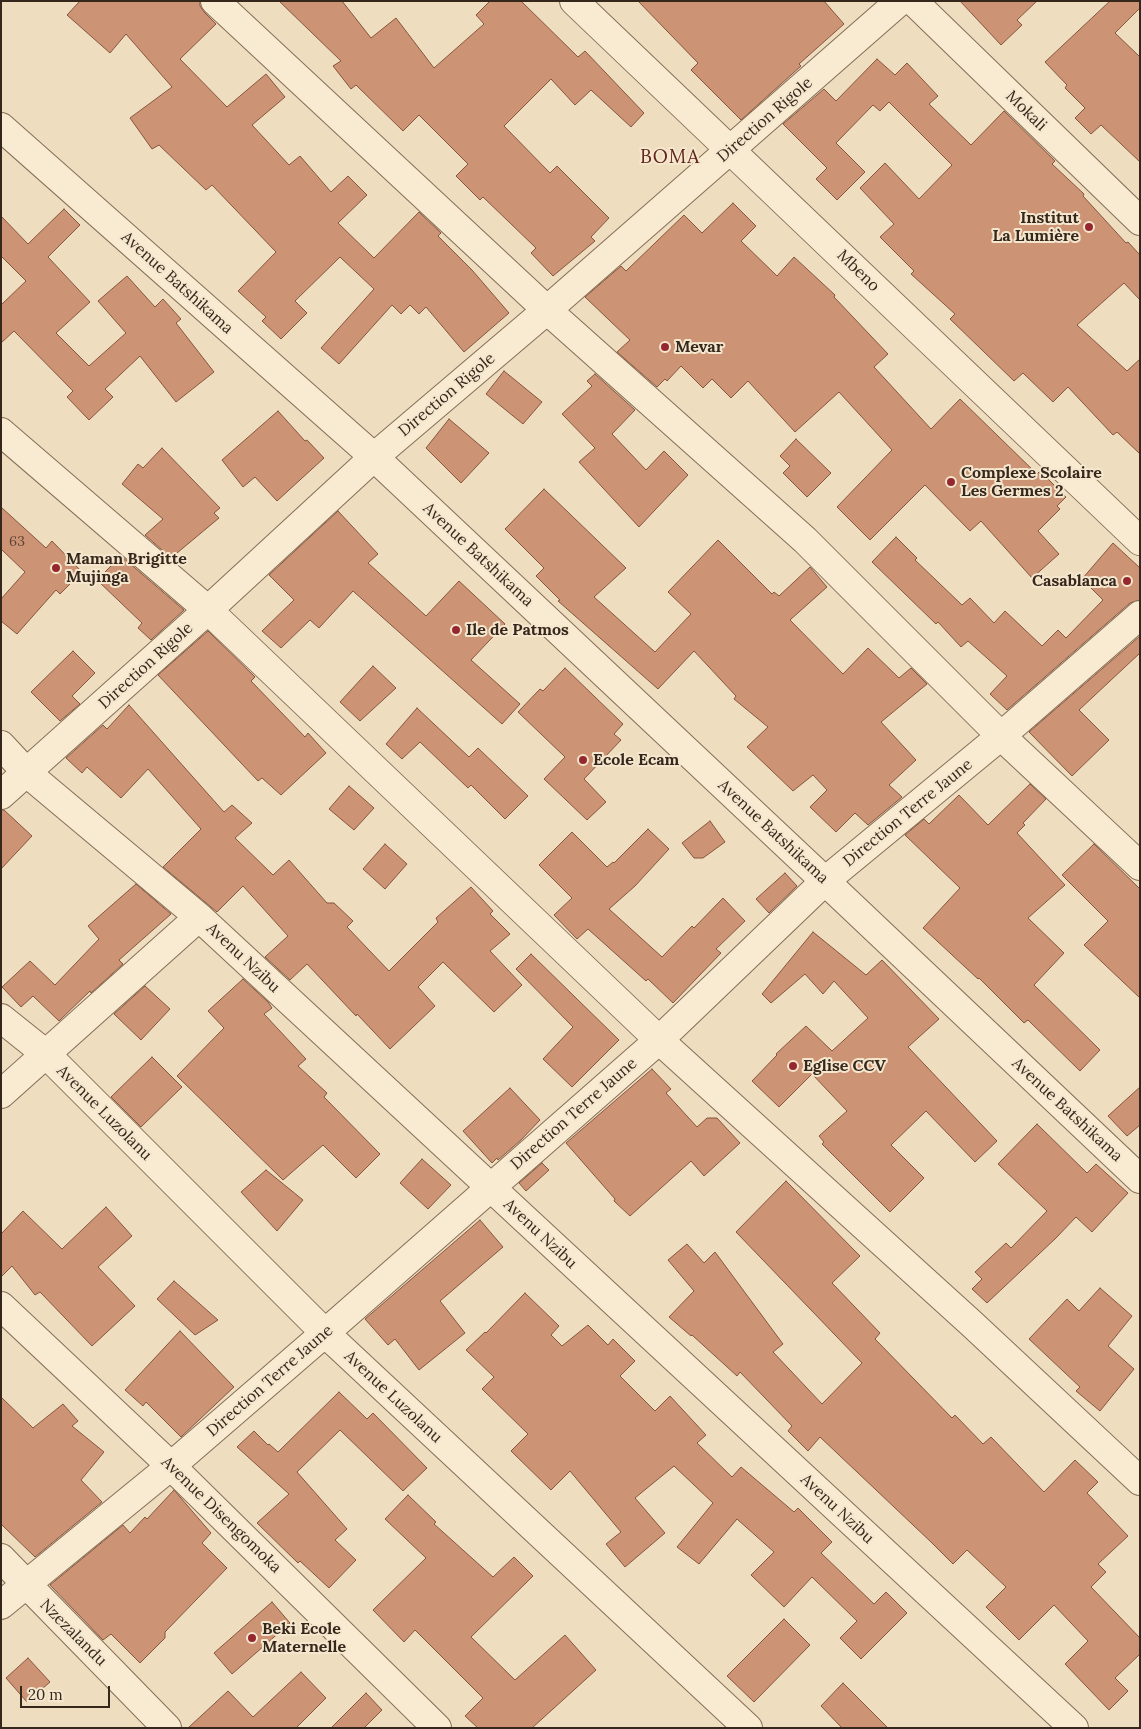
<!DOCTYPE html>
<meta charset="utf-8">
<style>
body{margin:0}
#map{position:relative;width:1141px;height:1729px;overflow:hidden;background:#eeddbf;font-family:Lora,serif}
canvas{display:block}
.frame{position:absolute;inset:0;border:2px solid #36271c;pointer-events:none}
.scale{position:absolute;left:20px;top:1686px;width:90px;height:22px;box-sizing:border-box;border:2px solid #36271c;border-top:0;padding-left:6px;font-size:15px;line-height:18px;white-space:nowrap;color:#36271c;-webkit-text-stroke:4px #f5e7ce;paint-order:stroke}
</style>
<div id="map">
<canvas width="1141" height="1729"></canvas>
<div class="frame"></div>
<div class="scale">20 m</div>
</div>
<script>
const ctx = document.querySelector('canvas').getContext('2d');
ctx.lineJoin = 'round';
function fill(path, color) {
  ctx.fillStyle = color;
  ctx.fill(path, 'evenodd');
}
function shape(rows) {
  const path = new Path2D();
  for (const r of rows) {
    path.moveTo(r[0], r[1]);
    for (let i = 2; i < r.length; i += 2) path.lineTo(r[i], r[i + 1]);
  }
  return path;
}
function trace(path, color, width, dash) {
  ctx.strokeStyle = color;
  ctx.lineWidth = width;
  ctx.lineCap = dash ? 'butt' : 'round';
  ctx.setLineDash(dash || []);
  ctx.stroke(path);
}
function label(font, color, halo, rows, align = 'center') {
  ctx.font = font + ' Lora,serif';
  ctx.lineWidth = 4;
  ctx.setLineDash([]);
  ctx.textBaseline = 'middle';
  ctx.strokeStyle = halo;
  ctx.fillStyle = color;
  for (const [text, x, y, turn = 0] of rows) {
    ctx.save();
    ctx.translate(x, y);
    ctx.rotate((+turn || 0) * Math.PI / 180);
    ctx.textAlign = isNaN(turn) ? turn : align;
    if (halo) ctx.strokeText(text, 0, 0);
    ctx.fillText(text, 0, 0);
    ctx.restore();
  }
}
const building = shape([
 [80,1,200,1,200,6,204,12,216,24,180,59,227,107,266,74,285,97,252,125,289,165,300,156,331,192,348,176,367,195,338,223,374,258,419,212,441,233,438,236,472,270,509,313,464,352,426,307,419,314,410,305,401,314,392,305,339,364,321,348,374,289,340,257,295,301,307,313,281,339,262,321,266,317,238,291,276,252,212,185,206,190,159,145,152,149,130,118,172,87,126,34,110,53,67,15,80,1],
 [279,1,342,1,371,38,396,18,434,68,484,24,476,15,490,1,521,1,578,57,585,51,644,113,631,127,591,90,575,105,551,79,504,126,550,173,557,166,609,218,591,237,595,241,553,276,531,253,536,248,483,197,480,200,456,176,468,164,419,115,403,131,356,85,351,89,333,66,341,61,279,1],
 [638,1,824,1,844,24,799,64,801,66,741,120,691,70,698,63,638,1],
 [960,1,1037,1,1017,20,1022,25,1001,45,960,1],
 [1110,1,1140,1,1140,8,1115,33,1140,57,1140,162,1101,125,1091,134,1075,118,1085,108,1065,88,1067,85,1045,62,1110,1],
 [877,59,895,75,907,63,938,96,929,104,971,145,1004,111,1055,161,1052,164,1084,194,1083,196,1126,243,1128,242,1140,255,1140,300,1124,283,1077,325,1127,371,1140,359,1140,454,1117,432,1113,435,1068,387,1053,402,1023,373,1014,381,950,319,955,314,911,274,914,271,880,237,894,224,860,188,885,163,919,199,952,165,889,102,880,111,873,105,836,143,865,172,837,200,816,179,827,168,783,124,824,89,836,101,877,59],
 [733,203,756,226,741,241,777,276,794,257,835,295,834,297,888,354,874,367,931,429,960,399,1037,474,1040,471,1066,497,1057,506,1060,509,1038,531,1059,554,1032,578,981,521,970,531,925,485,870,540,837,507,892,450,839,392,795,432,748,381,731,398,712,379,703,388,681,366,667,381,665,379,657,387,617,352,630,340,585,297,621,266,626,271,684,215,702,233,733,203],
 [64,209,80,225,48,257,90,302,56,333,89,366,126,333,98,301,127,276,155,307,163,299,181,319,176,323,214,372,176,402,140,356,105,389,113,397,89,420,67,397,73,391,14,331,1,343,1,305,26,281,1,256,1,216,28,244,64,209],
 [504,371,542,402,523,424,486,394,504,371],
 [595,374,635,410,612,434,646,470,664,451,688,475,639,527,579,462,595,448,562,414,592,386,587,381,595,374],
 [278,411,305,441,307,440,324,458,277,501,255,477,243,487,222,460,278,411],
 [449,419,489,453,461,483,426,448,449,419],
 [796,439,831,473,807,497,783,473,790,466,780,456,796,439],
 [162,448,220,508,214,513,219,518,171,558,145,535,163,519,122,484,138,464,143,468,162,448],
 [544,489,626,568,594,597,655,652,691,614,668,592,718,540,772,594,774,592,779,596,810,567,827,587,790,620,843,674,868,648,899,678,911,668,927,684,881,722,916,760,889,785,902,797,868,825,855,813,836,832,810,807,827,790,813,775,793,791,747,747,768,727,734,699,736,696,694,651,658,689,558,601,560,600,536,576,544,568,505,529,544,489],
 [1,507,46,548,52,541,82,572,60,594,56,590,17,634,1,621,1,599,25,572,1,549,1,507],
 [338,511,378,554,368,563,426,616,459,581,505,624,471,660,520,704,502,724,353,591,319,628,310,620,281,648,262,631,294,600,269,575,338,511],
 [896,537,917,558,915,560,962,605,970,598,994,623,1005,611,1042,646,1058,630,1066,638,1103,600,1082,579,1113,543,1140,568,1140,600,1130,603,1007,710,990,694,1007,676,968,641,961,647,938,622,936,624,872,562,896,537],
 [121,556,184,610,151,640,138,628,142,623,97,580,121,556],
 [208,631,255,677,251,681,305,737,308,733,326,753,281,795,262,778,258,781,158,675,208,631],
 [1140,636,1140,653,1079,710,1109,740,1072,776,1029,732,1140,636],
 [73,651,95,673,72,696,80,704,60,721,31,692,73,651],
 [373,666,396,688,360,721,340,702,373,666],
 [565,668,623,724,614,734,621,740,584,779,606,802,587,820,544,779,565,757,518,712,540,689,543,691,565,668],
 [129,705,224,812,232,805,252,823,235,838,273,875,289,860,327,903,334,903,353,921,347,927,389,971,438,922,436,918,471,887,493,911,490,914,510,934,490,951,522,985,494,1012,443,962,418,987,435,1006,390,1049,357,1014,356,1016,307,964,290,980,265,957,288,936,243,886,217,912,163,867,201,829,148,769,121,798,87,767,82,773,66,758,103,725,107,729,129,705],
 [417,708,469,757,478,748,528,796,505,819,471,785,468,788,420,742,402,759,386,744,417,708],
 [1030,784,1046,799,1023,823,1025,825,1017,833,1065,885,1028,918,1064,953,1034,985,1100,1050,1080,1071,1028,1020,1024,1023,979,978,978,979,923,928,960,888,905,835,924,819,929,824,959,795,988,825,1030,784],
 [349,786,374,808,354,830,329,809,349,786],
 [1,810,4,810,32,836,1,869,1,810],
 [710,821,725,842,703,858,694,858,682,843,710,821],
 [648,829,669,849,635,886,609,909,662,957,692,926,694,928,723,898,745,921,716,949,721,953,673,1003,648,979,646,981,588,929,577,939,554,915,572,898,539,865,572,832,607,867,613,862,614,863,648,829],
 [385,844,407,864,385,889,363,869,385,844],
 [1094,844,1140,889,1140,998,1084,945,1108,921,1062,875,1094,844],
 [785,873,797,886,769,913,756,899,785,873],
 [136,884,171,914,119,960,123,964,91,993,90,991,59,1021,33,996,21,1007,2,987,30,961,55,985,99,939,88,926,136,884],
 [813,932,866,975,882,960,939,1019,908,1047,997,1141,975,1162,926,1111,891,1145,924,1178,890,1212,822,1144,824,1142,819,1136,847,1111,812,1074,779,1107,752,1081,777,1055,776,1054,806,1026,832,1051,868,1018,834,981,823,994,805,974,771,1003,762,994,813,932],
 [531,954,619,1040,572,1087,543,1059,573,1027,516,969,531,954],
 [243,979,268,1002,272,1008,264,1014,306,1059,298,1066,327,1093,324,1097,380,1154,356,1178,323,1145,283,1180,177,1076,224,1028,208,1011,243,979],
 [145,986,170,1009,141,1040,114,1014,145,986],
 [152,1057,182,1087,141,1127,111,1097,152,1057],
 [652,1069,671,1089,666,1093,697,1127,707,1118,717,1118,740,1143,704,1176,691,1161,630,1216,614,1201,615,1199,566,1143,652,1069],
 [1140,1087,1140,1125,1127,1136,1108,1116,1140,1087],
 [510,1088,540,1120,521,1140,498,1160,497,1158,492,1163,463,1131,510,1088],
 [1037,1124,1087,1173,1096,1164,1128,1193,1092,1232,1076,1217,1056,1238,987,1303,972,1289,982,1279,975,1272,1006,1243,1011,1248,1047,1211,998,1164,1037,1124],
 [422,1159,451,1185,428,1209,400,1183,422,1159],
 [542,1163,549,1170,526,1191,519,1183,542,1163],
 [266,1170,303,1200,277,1231,241,1192,266,1170],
 [786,1181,860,1256,832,1283,880,1333,875,1339,952,1418,955,1415,983,1444,991,1437,1044,1492,1075,1460,1098,1482,1087,1493,1128,1536,1098,1564,1106,1572,1091,1587,1140,1638,1140,1654,1115,1678,1128,1691,1109,1710,1065,1664,1088,1641,1054,1605,1019,1640,986,1607,1006,1587,967,1550,953,1564,931,1542,820,1437,808,1451,788,1431,792,1426,740,1372,737,1376,692,1335,691,1336,669,1317,694,1291,668,1260,687,1244,704,1263,715,1252,783,1344,773,1352,822,1404,862,1363,736,1232,786,1181],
 [106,1207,132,1236,98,1267,135,1306,92,1346,40,1292,35,1295,12,1266,1,1277,1,1234,23,1211,62,1249,106,1207],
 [480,1220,503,1247,440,1301,465,1333,419,1370,395,1339,388,1345,365,1319,480,1220],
 [174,1281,218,1320,195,1335,157,1299,174,1281],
 [1100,1288,1132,1316,1108,1346,1134,1369,1100,1411,1076,1391,1080,1387,1029,1339,1067,1299,1079,1311,1100,1288],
 [525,1293,559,1326,551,1335,562,1346,588,1325,608,1345,613,1339,635,1361,620,1376,655,1411,670,1396,706,1435,697,1443,732,1477,741,1467,794,1512,798,1508,832,1542,821,1553,874,1604,886,1592,907,1613,861,1659,840,1638,857,1621,812,1577,784,1607,751,1575,774,1552,737,1519,699,1564,677,1547,713,1503,674,1466,635,1498,665,1533,625,1567,606,1544,621,1532,570,1471,551,1490,511,1451,528,1434,482,1389,494,1377,466,1350,485,1332,486,1333,525,1293],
 [180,1331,234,1387,181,1437,146,1402,143,1406,125,1390,180,1331],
 [339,1392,367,1419,373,1413,427,1468,403,1491,340,1430,297,1472,347,1529,335,1540,356,1560,329,1588,300,1561,298,1563,257,1523,289,1494,237,1447,254,1431,268,1445,269,1444,278,1452,339,1392],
 [1,1397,33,1428,63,1404,78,1421,72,1426,104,1452,81,1480,102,1502,35,1557,1,1524,1,1397],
 [174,1490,211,1533,202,1543,227,1568,165,1632,165,1638,140,1663,111,1634,103,1640,50,1585,123,1525,130,1533,145,1517,147,1519,174,1490],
 [408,1495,436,1522,434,1524,493,1577,514,1557,533,1576,471,1637,515,1680,565,1635,596,1670,532,1728,478,1728,465,1716,483,1698,415,1630,404,1642,373,1610,426,1558,385,1519,408,1495],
 [272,1602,290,1623,232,1674,214,1653,272,1602],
 [784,1619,810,1645,754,1702,727,1676,784,1619],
 [28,1658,50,1682,27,1702,6,1678,28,1658],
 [301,1672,326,1698,296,1728,188,1728,228,1691,253,1717,301,1672],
 [843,1683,888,1728,842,1728,821,1706,843,1683],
 [366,1693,382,1710,364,1728,331,1728,366,1693]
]);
fill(building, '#cc9374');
trace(building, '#86553d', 1);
const street = shape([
 [215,1,547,310,805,540,1001,736,1140,866],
 [574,1,1140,541],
 [913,1,1140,221],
 [1,127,374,457,825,881,1140,1179],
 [1,432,208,610,659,1040,972,1324,1140,1481],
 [1,745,27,773,199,917,1074,1728],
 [1,795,208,610,374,457,547,310,900,1],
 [1,1018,46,1054,325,1333,748,1728],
 [1,1094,199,917],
 [1,1306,171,1466,437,1728],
 [1,1558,167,1728],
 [1,1605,171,1466,325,1333,659,1040,825,881,1001,736,1140,615]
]);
trace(street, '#866d57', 30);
trace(street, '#f9ebd2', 28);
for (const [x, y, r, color] of [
 [1089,227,5,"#96272f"],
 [665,347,5,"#96272f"],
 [951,482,5,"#96272f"],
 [56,568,5,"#96272f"],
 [1127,581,5,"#96272f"],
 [456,630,5,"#96272f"],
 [583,760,5,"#96272f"],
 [793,1066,5,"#96272f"],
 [252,1638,5,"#96272f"]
]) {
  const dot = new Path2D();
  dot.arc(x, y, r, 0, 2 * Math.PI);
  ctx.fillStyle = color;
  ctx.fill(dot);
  trace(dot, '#f5e7ce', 2);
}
label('14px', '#5c4232', null, [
 ["63",17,542]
]);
label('16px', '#36271c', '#f5e7ce', [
 ["Mokali",1026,111,44],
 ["Direction Rigole",765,120,-41],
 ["Mbeno",858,271,44],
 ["Avenue Batshikama",177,283,42],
 ["Direction Rigole",447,395,-40],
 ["Avenue Batshikama",478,555,43],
 ["Direction Rigole",146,666,-42],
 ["Direction Terre Jaune",908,813,-39],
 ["Avenue Batshikama",773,832,43],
 ["Avenu Nzibu",243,958,43],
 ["Avenue Batshikama",1067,1110,43],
 ["Avenue Luzolanu",104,1113,45],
 ["Direction Terre Jaune",574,1114,-41],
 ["Avenu Nzibu",540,1234,43],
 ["Direction Terre Jaune",270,1381,-41],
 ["Avenue Luzolanu",393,1397,43],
 ["Avenu Nzibu",837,1509,43],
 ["Avenue Disengomoka",221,1515,44],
 ["Nzezalandu",73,1633,45]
]);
label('bold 16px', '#36271c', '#f5e7ce', [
 ["Institut",1079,218,"right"],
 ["La Lumière",1079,236,"right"],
 ["Mevar",675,347],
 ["Complexe Scolaire",961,473],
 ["Les Germes 2",961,491],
 ["Maman Brigitte",66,559],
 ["Mujinga",66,577],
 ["Casablanca",1117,581,"right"],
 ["Ile de Patmos",466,630],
 ["Ecole Ecam",593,760],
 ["Eglise CCV",803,1066],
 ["Beki Ecole",262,1629],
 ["Maternelle",262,1647]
], 'left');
ctx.letterSpacing = '1px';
label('19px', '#62251b', '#f5e7ce', [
 ["BOMA",670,158]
]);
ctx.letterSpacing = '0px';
</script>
